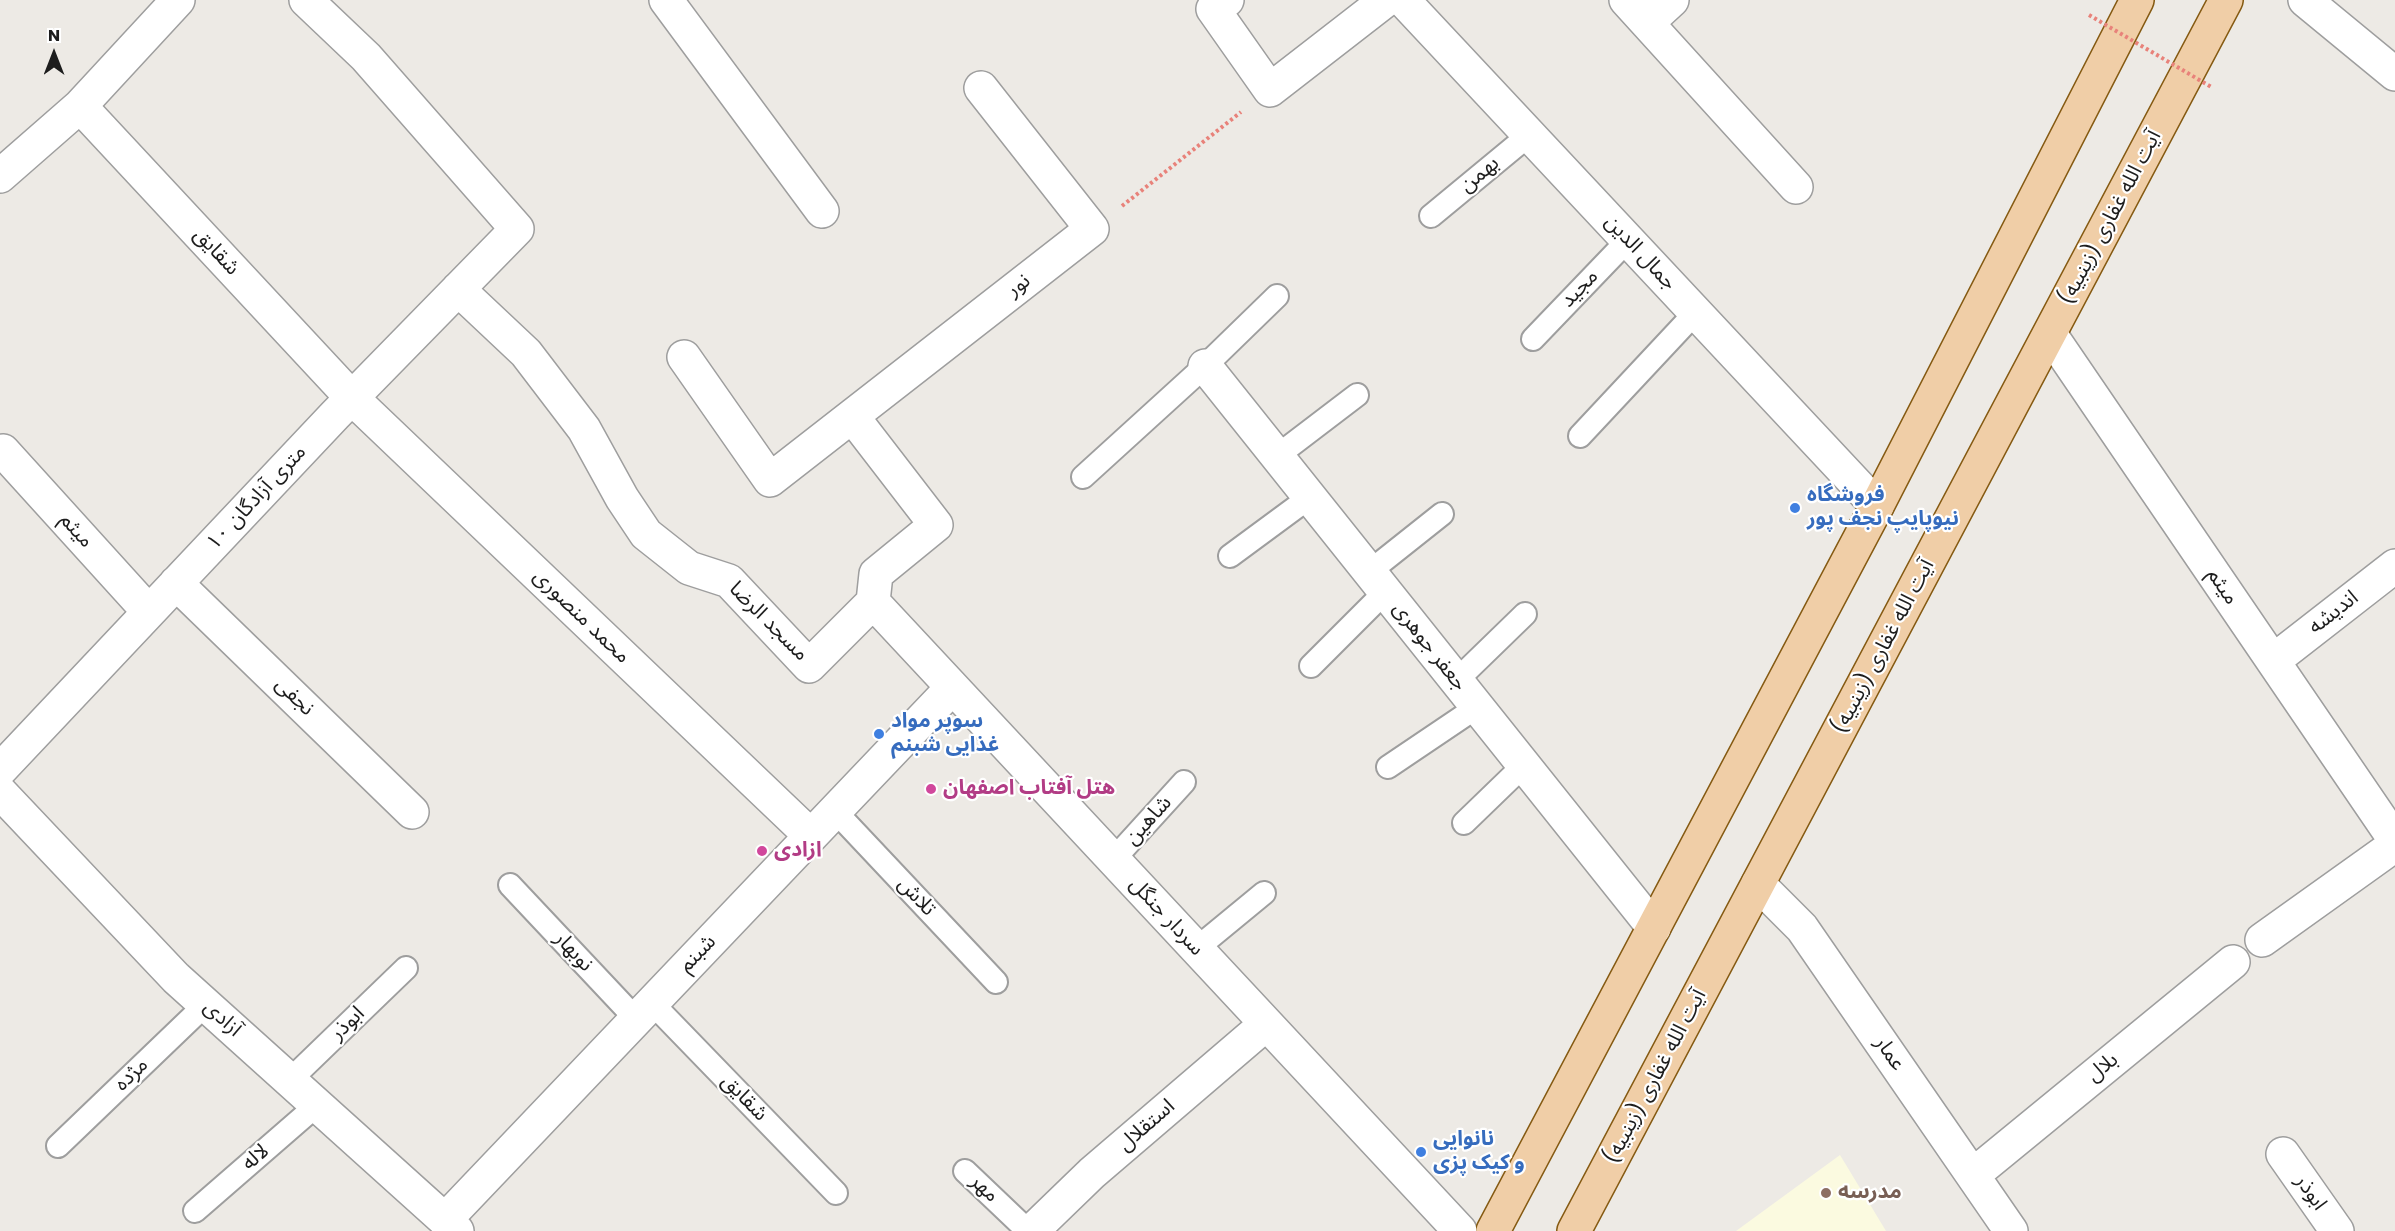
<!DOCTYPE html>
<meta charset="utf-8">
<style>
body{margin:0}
#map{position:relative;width:2395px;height:1231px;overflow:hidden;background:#edeae5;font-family:Poppins,sans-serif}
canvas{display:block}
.north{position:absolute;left:24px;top:24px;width:60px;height:60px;-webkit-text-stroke:4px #fff;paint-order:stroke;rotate:0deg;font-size:16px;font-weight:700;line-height:24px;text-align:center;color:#1d1d1d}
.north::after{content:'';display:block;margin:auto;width:21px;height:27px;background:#1d1d1d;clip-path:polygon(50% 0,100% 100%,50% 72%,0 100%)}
</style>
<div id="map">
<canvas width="2395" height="1231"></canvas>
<div class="north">N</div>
</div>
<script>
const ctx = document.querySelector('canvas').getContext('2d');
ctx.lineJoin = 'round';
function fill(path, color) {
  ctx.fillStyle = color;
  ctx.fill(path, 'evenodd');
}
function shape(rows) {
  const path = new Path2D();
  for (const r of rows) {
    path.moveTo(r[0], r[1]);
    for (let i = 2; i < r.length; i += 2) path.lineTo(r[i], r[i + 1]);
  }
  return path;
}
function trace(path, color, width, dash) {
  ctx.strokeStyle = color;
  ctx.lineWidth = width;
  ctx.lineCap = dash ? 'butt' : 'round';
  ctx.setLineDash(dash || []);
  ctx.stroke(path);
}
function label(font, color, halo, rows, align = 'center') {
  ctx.font = font + ' Poppins,"Noto Sans Arabic",sans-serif';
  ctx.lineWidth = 4.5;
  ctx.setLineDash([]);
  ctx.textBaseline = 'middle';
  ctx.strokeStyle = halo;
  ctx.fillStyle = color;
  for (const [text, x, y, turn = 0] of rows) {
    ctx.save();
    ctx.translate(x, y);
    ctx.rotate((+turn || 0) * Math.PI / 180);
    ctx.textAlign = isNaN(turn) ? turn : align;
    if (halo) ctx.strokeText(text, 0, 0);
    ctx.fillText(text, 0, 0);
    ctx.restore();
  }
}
fill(shape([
 [1840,1155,1886,1231,1736,1231]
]), '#fbfae0');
const service = shape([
 [1431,216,1529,135],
 [1533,339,1628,240],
 [1580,436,1696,312],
 [1277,456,1357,395],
 [1083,477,1205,366,1277,296],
 [1230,556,1310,497],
 [1369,572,1442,514],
 [1311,666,1386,591],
 [1456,681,1525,614],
 [1388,767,1477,707],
 [835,811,996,982],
 [1464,823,1524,765],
 [1113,860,1184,782],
 [510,885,636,1019],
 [1196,949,1264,893],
 [652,1003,836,1193],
 [290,1080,406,968],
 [58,1146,205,1005],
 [965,1171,1028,1231],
 [195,1211,317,1105]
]);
const minor = shape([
 [666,0,822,211],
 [1227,0,1213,9,1270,90,1386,0],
 [1403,0,1877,506],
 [1626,0,1796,187],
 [2305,0,2395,74],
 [1647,23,1672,0],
 [80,106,352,398,811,836],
 [0,176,80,106,178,0],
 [458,289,526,353,584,429,622,498,646,534,689,568,729,581,809,666,873,602,876,574,936,525,852,416],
 [2050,334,2395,840],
 [684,357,770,480,1092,229,981,88],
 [1205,366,1654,928],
 [3,451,149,612],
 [176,583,412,812],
 [873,602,1460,1231],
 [2273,661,2395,566],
 [0,770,335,415,517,229,366,57,306,0],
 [1758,884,1802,928,2011,1231],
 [2262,940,2395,845],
 [2283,1154,2337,1231],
 [1973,1175,2233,962],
 [445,1220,952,688],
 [1032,1231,1092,1173,1266,1024]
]);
const tertiary = shape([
 [0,792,176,978,457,1231]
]);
const primary = shape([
 [1493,1231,1877,506,2137,0],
 [1574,1231,2226,0]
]);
trace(service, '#9e9e9e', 26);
trace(minor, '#9e9e9e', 36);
trace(tertiary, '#9e9e9e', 36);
trace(primary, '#855a12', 36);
trace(shape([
 [1122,206,1241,112]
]), '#e8827a', 4, [3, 3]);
trace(service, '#fff', 22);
trace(minor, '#fff', 33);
trace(tertiary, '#fff', 33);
trace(primary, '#f0cea7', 33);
trace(shape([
 [2089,15,2213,88]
]), '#e8827a', 4, [3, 3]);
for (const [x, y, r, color] of [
 [1795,508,6,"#3f7fe0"],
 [879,734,6,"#3f7fe0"],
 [931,789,6,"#d1479c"],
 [762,851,6,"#d1479c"],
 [1421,1152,6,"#3f7fe0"],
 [1826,1193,6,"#8d6e63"]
]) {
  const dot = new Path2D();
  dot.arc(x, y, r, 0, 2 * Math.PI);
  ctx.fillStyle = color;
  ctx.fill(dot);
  trace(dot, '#fff', 2);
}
label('21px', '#1d1d1d', '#fff', [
 ["بهمن",1480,175,-40],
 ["آیت الله غفاری (زینبیه)",2111,218,-62],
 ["شقایق",216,252,47],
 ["جمال الدین",1640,253,47],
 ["نور",1019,286,-38],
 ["مجید",1580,289,-46],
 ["۱۰ متری آزادگان",257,498,-47],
 ["میثم",76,531,48],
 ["میثم",2222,587,56],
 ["اندیشه",2334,613,-38],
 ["محمد منصوری",581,617,44],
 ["مسجد الرضا",768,622,45],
 ["جعفر جوهری",1429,647,52],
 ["آیت الله غفاری (زینبیه)",1884,647,-62],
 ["نجفی",294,697,44],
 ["شاهین",1149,821,-48],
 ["تلاش",916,897,47],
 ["سردار جنگل",1166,917,47],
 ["نوبهار",573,952,47],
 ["شبنم",698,954,-46],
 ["آزادی",222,1019,42],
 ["ابوذر",348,1024,-44],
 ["عمار",1889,1054,55],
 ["بلال",2103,1068,-39],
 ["مژده",132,1075,-44],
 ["آیت الله غفاری (زینبیه)",1656,1077,-62],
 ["شقایق",744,1098,46],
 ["استقلال",1147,1126,-41],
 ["لاله",256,1158,-41],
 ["مهر",984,1189,43],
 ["ابوذر",2310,1193,55]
]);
label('bold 21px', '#366cbe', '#fff', [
 ["فروشگاه",1807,496],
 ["نیوپایپ نجف پور",1807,520],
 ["سوپر مواد",891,722],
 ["غذایی شبنم",891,746],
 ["نانوایی",1433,1140],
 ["و کیک پزی",1433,1164]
], 'left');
label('bold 21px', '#b23c85', '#fff', [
 ["هتل آفتاب اصفهان",943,789],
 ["ازادی",774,851]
], 'left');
label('bold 21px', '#785e54', '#fff', [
 ["مدرسه",1838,1193]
], 'left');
</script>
